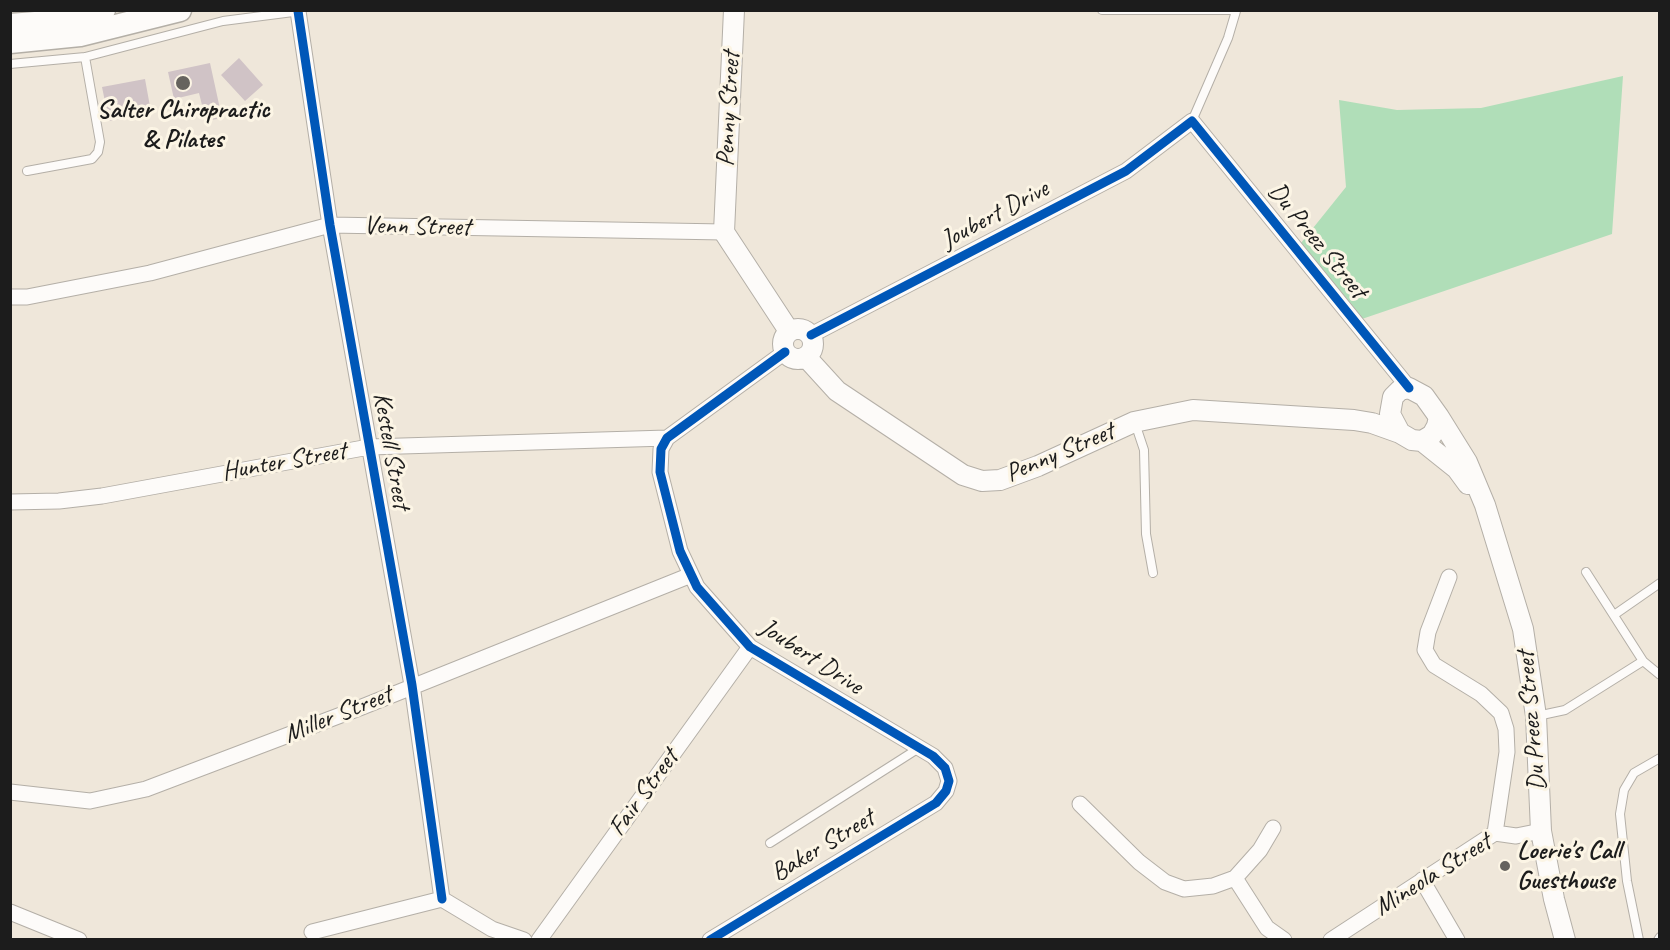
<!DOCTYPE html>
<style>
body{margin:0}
#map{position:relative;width:1670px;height:950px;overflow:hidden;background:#efe7da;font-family:Caveat,sans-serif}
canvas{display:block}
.frame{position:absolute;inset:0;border:12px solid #1c1c1c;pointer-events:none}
</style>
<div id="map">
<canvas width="1670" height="950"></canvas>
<div class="frame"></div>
</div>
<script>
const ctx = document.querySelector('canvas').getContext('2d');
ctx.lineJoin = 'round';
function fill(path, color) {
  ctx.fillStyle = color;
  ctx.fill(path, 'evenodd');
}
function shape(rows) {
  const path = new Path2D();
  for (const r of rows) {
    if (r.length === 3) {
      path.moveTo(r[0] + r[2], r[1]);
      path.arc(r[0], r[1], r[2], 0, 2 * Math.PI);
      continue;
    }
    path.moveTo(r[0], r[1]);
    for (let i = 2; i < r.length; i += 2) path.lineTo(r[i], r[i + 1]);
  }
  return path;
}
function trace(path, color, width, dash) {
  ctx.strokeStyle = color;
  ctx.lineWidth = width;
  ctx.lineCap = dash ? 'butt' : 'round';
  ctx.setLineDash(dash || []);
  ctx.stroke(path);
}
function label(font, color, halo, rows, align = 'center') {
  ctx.font = font + ' Caveat,sans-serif';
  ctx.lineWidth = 6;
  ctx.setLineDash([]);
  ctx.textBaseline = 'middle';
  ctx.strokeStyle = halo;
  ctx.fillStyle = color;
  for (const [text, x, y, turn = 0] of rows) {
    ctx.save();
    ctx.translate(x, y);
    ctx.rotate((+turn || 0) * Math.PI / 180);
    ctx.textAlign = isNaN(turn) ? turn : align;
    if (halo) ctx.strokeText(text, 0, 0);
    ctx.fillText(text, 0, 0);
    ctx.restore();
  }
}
fill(shape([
 [1623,76,1612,234,1356,321,1297,248,1346,187,1339,100,1397,110,1481,108]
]), '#b0deb8');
fill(shape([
 [239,58,263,85,245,101,221,75],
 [210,63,222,118,206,121,199,93,174,99,168,72],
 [145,79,151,112,109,121,102,87]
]), '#d0c3c6');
const service = shape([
 [1102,10,1236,10],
 [10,64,85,57,223,21,301,11],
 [1192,121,1228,38,1236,11],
 [27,171,92,159,98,152,100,142,85,57],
 [1135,423,1144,450,1146,534,1153,573],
 [1586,572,1643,661,1660,675],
 [1614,615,1660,583],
 [1537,716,1565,710,1643,661],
 [770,843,919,748],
 [1639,940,1627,881,1620,814,1624,790,1634,773,1660,758],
 [1658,940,1660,937]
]);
const minor = shape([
 [298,11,330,225,412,685,442,899],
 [10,297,27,297,150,273,330,225,724,232],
 [811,335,1126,171,1192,121,1409,388],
 [10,502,59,501,102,496,369,447,667,438],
 [1449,577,1428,632,1425,650,1434,665,1481,694,1501,713,1506,729,1507,752,1495,833],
 [10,792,90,801,146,789,362,707,691,575],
 [1080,804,1139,862,1165,882,1184,889,1213,886,1235,878,1260,850,1273,828],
 [1235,878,1267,928,1284,940],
 [1422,880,1457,940],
 [10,912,79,940],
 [312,932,442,899,492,929,524,940],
 [539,940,750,647],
 [710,940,936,803,946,791,949,781,945,768,933,756,750,647,697,587,680,551,660,472,661,449,667,438,785,352],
 [1331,940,1495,833,1516,836,1541,831]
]);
const tertiary = shape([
 [734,10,724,232,789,331],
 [798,344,15],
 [806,357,837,391,963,475,982,481,1000,480,1038,466,1134,422,1193,410,1354,420,1372,423,1400,433],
 [1409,388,1424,396,1439,417,1437,426,1432,435,1422,441,1412,440,1400,433,1390,414,1393,397,1400,390,1409,388],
 [1439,417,1467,462,1485,505,1523,629,1536,716,1541,831,1554,899,1565,940],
 [1422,441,1457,469,1468,484]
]);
const secondary = shape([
 [10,25,48,22,104,10],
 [10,42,80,35,180,10]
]);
trace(service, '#b4afa7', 10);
trace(minor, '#b4afa7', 17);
trace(tertiary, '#b4afa7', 22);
trace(secondary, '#b4afa7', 25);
trace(service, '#fdfbf9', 8);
trace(minor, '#fdfbf9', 15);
trace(tertiary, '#fdfbf9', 20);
trace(secondary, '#fdfbf9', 22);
trace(shape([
 [298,11,330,225,412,685,442,899],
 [811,335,1126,171,1192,121,1409,388],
 [710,940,936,803,946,791,949,781,945,768,933,756,750,647,697,587,680,551,660,472,661,449,667,438,785,352]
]), '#0057b8', 9);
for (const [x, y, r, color] of [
 [183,83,8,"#66635e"],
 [1505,866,6,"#66635e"]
]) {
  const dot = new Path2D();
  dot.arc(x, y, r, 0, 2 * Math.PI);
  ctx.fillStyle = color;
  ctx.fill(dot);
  trace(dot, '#fcf5e5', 2);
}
label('26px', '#1c1c1c', '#fcf5e5', [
 ["Penny Street",729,109,-87],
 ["Joubert Drive",995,215,-28],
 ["Venn Street",417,227,1],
 ["Du Preez Street",1317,241,51],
 ["Kestell Street",391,451,80],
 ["Penny Street",1060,453,-23],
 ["Hunter Street",284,462,-10],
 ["Joubert Drive",811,657,33],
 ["Miller Street",338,715,-22],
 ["Du Preez Street",1532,721,-95],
 ["Fair Street",644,793,-54],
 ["Baker Street",823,846,-31],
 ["Mineola Street",1433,875,-32]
]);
label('bold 26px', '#1c1c1c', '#fcf5e5', [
 ["Salter Chiropractic",183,110],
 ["& Pilates",183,140],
 ["Loerie's Call",1517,851,"left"],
 ["Guesthouse",1517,881,"left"]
]);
</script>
